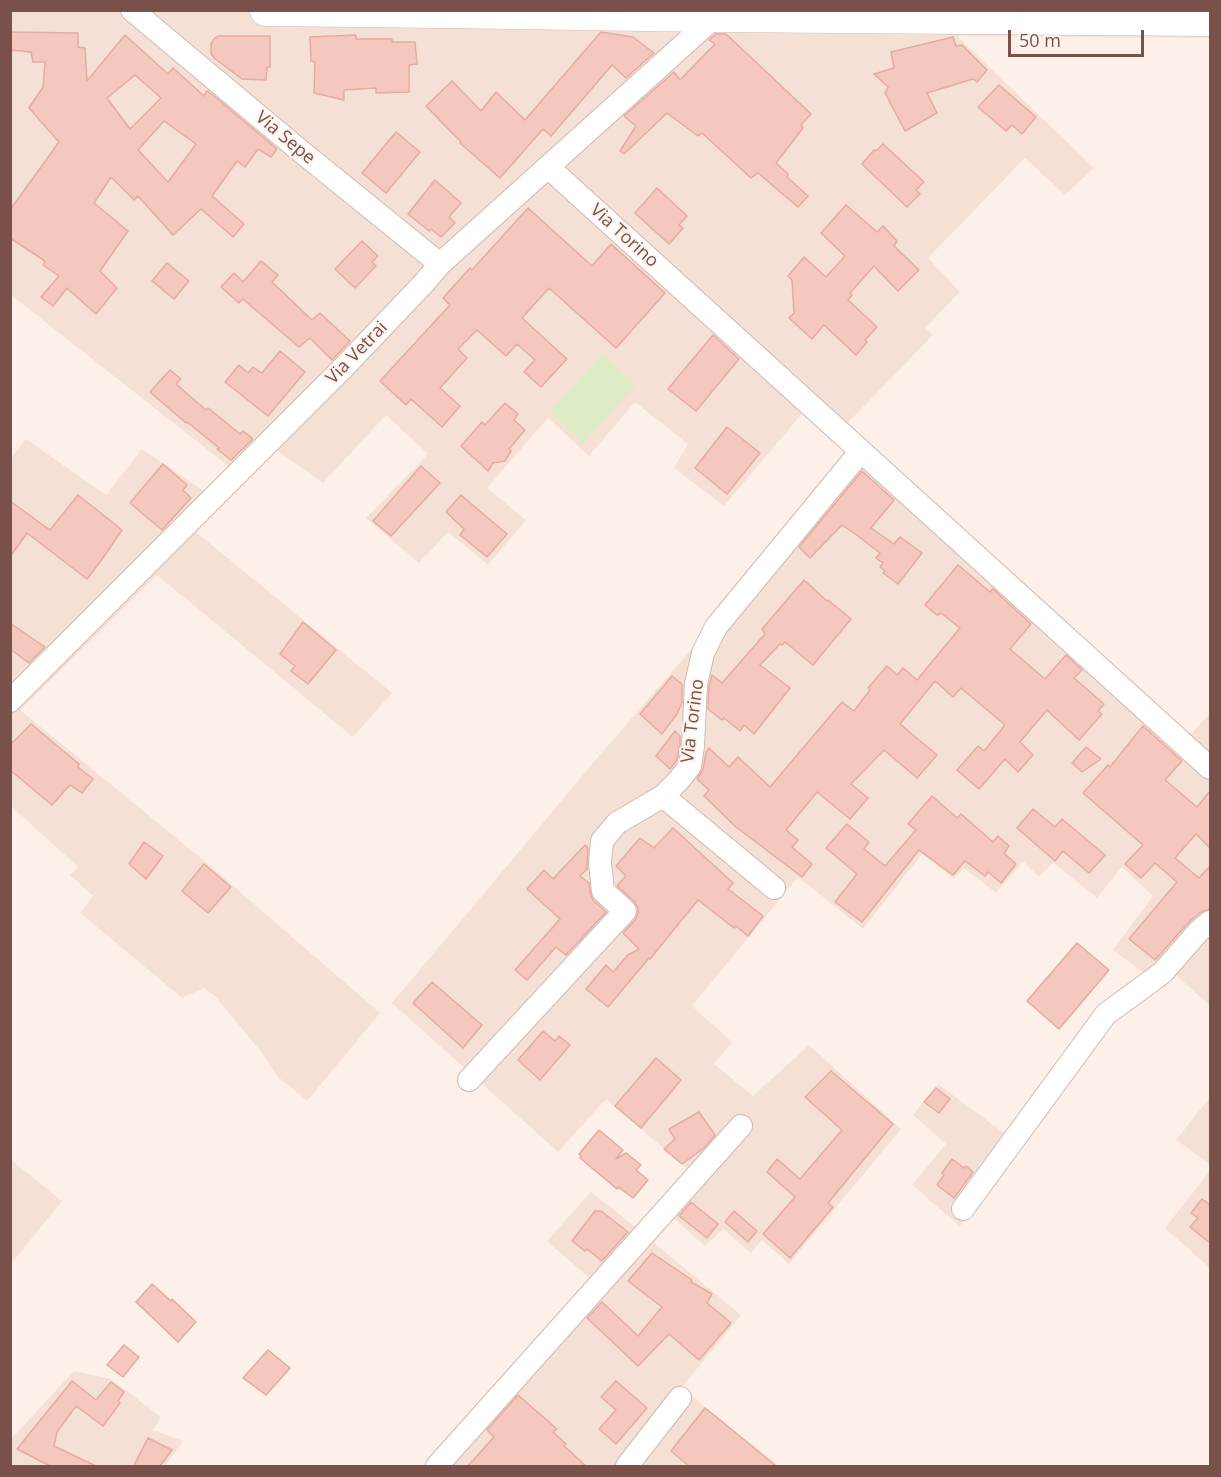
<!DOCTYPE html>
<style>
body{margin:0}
#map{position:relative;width:1221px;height:1477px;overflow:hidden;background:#fdf0e8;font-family:"Open Sans",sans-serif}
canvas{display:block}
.frame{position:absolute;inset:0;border:12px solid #79514a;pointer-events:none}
.scale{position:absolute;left:1008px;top:30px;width:136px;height:27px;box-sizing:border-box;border:3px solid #79514a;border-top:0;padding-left:8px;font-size:18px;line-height:21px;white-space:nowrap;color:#79514a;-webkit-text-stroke:4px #fff5ef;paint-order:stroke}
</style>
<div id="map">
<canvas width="1221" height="1477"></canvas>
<div class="frame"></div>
<div class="scale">50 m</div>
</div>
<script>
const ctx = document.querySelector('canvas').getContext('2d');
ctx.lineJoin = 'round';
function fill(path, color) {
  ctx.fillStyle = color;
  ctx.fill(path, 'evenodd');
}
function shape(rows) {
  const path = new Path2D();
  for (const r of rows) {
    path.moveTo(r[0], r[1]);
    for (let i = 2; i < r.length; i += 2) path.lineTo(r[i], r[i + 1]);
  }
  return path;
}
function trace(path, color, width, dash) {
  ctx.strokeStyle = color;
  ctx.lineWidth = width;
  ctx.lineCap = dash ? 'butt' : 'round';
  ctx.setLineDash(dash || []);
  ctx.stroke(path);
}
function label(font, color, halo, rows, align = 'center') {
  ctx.font = font + ' "Open Sans",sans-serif';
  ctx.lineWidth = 4.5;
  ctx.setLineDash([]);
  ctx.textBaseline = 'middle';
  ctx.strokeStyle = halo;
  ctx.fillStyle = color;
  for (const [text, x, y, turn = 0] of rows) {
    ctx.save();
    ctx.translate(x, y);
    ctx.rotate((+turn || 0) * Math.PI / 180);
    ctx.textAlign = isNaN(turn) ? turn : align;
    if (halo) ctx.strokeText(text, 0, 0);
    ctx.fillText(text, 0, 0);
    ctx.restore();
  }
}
fill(shape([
 [11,11,1210,11,1210,38,957,36,1094,168,1065,195,1025,158,928,258,960,292,925,328,933,335,836,435,806,409,724,506,674,468,688,444,635,402,589,456,548,418,487,488,526,520,488,565,448,532,419,563,366,518,428,454,386,415,323,483,275,449,196,532,392,693,353,737,157,575,20,710,202,859,380,1013,307,1101,277,1076,263,1054,215,996,204,988,182,998,80,913,93,896,70,875,78,867,11,806,10,459,26,439,106,495,142,449,211,496,232,469,11,295],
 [863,438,1188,737,1210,713,1210,1006,1176,975,1164,988,1113,950,1153,896,1122,867,1097,898,1053,862,1039,877,1023,861,996,893,964,868,954,879,922,854,863,929,798,877,692,1006,732,1042,714,1064,753,1096,809,1045,901,1129,789,1264,762,1240,751,1253,723,1229,705,1246,672,1217,652,1241,741,1315,681,1388,777,1464,776,1466,431,1466,596,1284,547,1241,591,1192,639,1230,690,1171,606,1099,558,1152,392,1003,599,756,709,629],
 [938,1084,1008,1136,1007,1167,960,1226,912,1185,946,1144,913,1115],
 [1210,1097,1210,1164,1176,1140],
 [11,1160,62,1201,11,1264],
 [1210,1171,1210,1268,1165,1228],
 [74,1371,111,1379,161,1417,153,1430,183,1441,165,1466,11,1466,10,1440]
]), '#f5e0d6');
fill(shape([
 [603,354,636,385,583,443,550,411]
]), '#ddecc5');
const building = shape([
 [10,32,78,33,78,47,85,48,87,81,125,35,168,74,173,68,204,96,207,91,214,96,277,149,271,157,258,149,245,167,237,161,212,196,244,224,233,237,201,209,173,235,138,196,134,200,111,177,94,203,128,231,100,271,117,288,96,314,67,288,53,306,41,297,59,276,43,265,45,261,10,238,10,210,59,142,29,108,43,87,45,62,33,62,31,52,10,50,10,32],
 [135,75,161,98,130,129,107,98,135,75],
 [164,121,196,144,168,182,138,150,164,121],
 [601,32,633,37,654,53,626,78,612,65,551,136,543,129,500,178,460,143,461,142,426,106,452,81,481,111,496,92,525,120,601,32],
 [716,34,726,34,811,114,801,125,803,128,776,163,788,174,787,177,808,196,798,207,758,173,751,178,702,133,698,136,667,113,624,154,620,151,636,126,624,116,674,72,680,80,715,44,709,40,716,34],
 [356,35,356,39,392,39,392,42,415,42,417,64,409,65,409,92,376,93,376,88,344,90,344,100,314,93,315,62,311,61,310,37,356,35],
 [218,36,270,36,270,67,267,67,266,80,242,79,214,58,211,53,211,44,214,39,218,36],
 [953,37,956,46,962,45,987,70,977,82,973,79,927,93,937,113,905,131,885,93,888,87,874,74,894,68,891,52,953,37],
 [999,85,1036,117,1022,134,1012,125,1006,131,978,107,999,85],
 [396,132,420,152,386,193,362,173,396,132],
 [883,144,924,182,916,190,920,194,907,207,862,164,874,150,876,151,883,144],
 [435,180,461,203,449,217,455,223,441,237,431,229,429,231,408,214,435,180],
 [657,188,687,216,679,225,683,228,669,244,635,213,657,188],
 [846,205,877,232,883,226,897,241,894,246,919,270,898,291,874,266,850,293,852,295,848,300,877,327,865,340,867,342,856,355,824,325,812,339,789,318,794,313,792,280,788,276,804,257,826,277,845,256,821,233,846,205],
 [528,208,592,266,611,244,665,293,616,348,549,288,522,318,567,359,541,387,524,372,535,360,517,344,506,356,477,330,458,349,467,358,440,388,460,406,442,427,411,399,406,405,380,381,450,305,443,298,470,268,472,270,528,208],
 [362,241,378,256,372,262,376,266,355,288,335,269,362,241],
 [261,261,278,275,272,282,312,320,320,313,350,341,332,360,310,338,299,347,243,299,239,303,221,287,234,273,243,282,261,261],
 [167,263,189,281,174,299,152,281,167,263],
 [713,335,739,359,696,411,668,389,713,335],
 [280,351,305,372,268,416,225,382,239,365,248,373,253,367,262,373,280,351],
 [170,370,181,379,176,384,206,410,208,408,240,434,243,431,253,439,231,460,217,449,219,448,187,422,186,423,150,392,170,370],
 [505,403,518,414,514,420,525,430,509,449,511,451,505,461,493,463,488,471,461,446,482,422,485,425,505,403],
 [727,427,760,453,727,494,695,468,727,427],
 [163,464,187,485,183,490,191,498,162,530,130,503,163,464],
 [421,466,440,483,391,536,373,521,421,466],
 [862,471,894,500,871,528,894,544,900,537,922,553,898,584,883,573,885,571,880,567,883,563,876,558,880,553,858,536,842,525,810,558,799,547,862,471],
 [78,495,122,530,103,558,87,579,27,533,10,557,10,501,50,530,78,495],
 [461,495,507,534,487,557,460,535,464,529,446,512,461,495],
 [958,565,990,592,993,589,1031,624,1010,649,1045,679,1066,655,1082,670,1074,678,1104,704,1098,711,1102,714,1079,740,1047,710,1020,742,1033,755,1018,772,1005,759,979,789,957,770,978,746,984,751,1005,725,961,688,953,697,935,681,900,724,937,755,917,778,884,750,851,784,868,798,850,819,817,792,786,830,798,840,792,847,812,864,802,877,736,827,704,796,709,790,697,779,703,769,706,753,709,748,729,767,738,757,770,787,842,702,854,711,870,690,868,688,887,666,897,675,903,668,917,680,960,628,941,613,937,615,925,605,958,565],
 [804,580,827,601,828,600,851,619,813,665,785,642,782,645,780,644,760,665,790,688,754,734,744,725,740,731,724,718,722,720,708,709,709,686,712,675,722,683,765,634,762,629,804,580],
 [303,622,336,650,308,684,291,671,295,666,280,654,303,622],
 [10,623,45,647,29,663,10,649,10,623],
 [672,676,682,684,682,703,677,714,662,734,640,714,672,676],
 [31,724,79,764,78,767,93,779,82,793,70,785,52,805,10,770,10,745,31,724],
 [1143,726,1182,761,1165,780,1197,807,1210,791,1210,848,1196,834,1175,858,1199,878,1210,866,1210,909,1201,912,1190,921,1155,960,1129,939,1177,882,1155,863,1141,878,1125,864,1143,845,1083,793,1108,765,1110,767,1143,726],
 [675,731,680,736,680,745,677,760,670,769,656,756,675,731],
 [1086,747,1101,759,1082,772,1072,763,1086,747],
 [932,796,957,818,961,814,993,842,998,836,1009,846,1004,853,1016,864,1001,883,988,872,985,876,965,861,953,875,919,850,862,922,835,902,857,874,826,848,847,824,869,842,864,849,885,866,916,830,908,824,932,796],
 [1033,809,1055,827,1062,819,1105,855,1089,873,1063,851,1055,861,1017,828,1033,809],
 [673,828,733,883,728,889,763,916,748,936,736,926,734,928,698,900,650,959,649,958,608,1007,586,989,606,965,613,972,628,955,639,949,623,933,635,920,638,913,638,908,634,901,617,886,626,876,616,866,640,838,654,848,673,828],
 [144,842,163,856,146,879,129,864,144,842],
 [585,845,588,848,587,869,580,876,589,883,590,892,593,900,606,912,566,955,556,947,527,980,515,970,560,919,527,889,544,870,553,879,585,845],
 [204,864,231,887,208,913,182,891,204,864],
 [1077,943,1109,970,1059,1029,1027,1001,1077,943],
 [432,982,482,1025,463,1048,413,1003,432,982],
 [543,1031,555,1041,559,1036,570,1045,540,1080,518,1060,543,1031],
 [656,1058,681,1080,641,1128,615,1106,656,1058],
 [831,1071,893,1124,828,1203,833,1207,790,1258,763,1234,795,1197,767,1172,777,1159,800,1179,842,1130,805,1097,831,1071],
 [936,1088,950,1099,939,1113,924,1102,936,1088],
 [699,1112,715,1135,704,1148,682,1164,664,1149,675,1139,669,1129,699,1112],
 [599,1130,623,1150,616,1159,626,1153,641,1165,636,1170,648,1180,633,1198,618,1187,617,1189,580,1158,581,1156,579,1154,599,1130],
 [952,1159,964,1168,966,1166,973,1172,954,1198,937,1185,944,1175,942,1173,952,1159],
 [1202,1199,1209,1204,1210,1202,1210,1243,1190,1227,1198,1218,1191,1213,1202,1199],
 [691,1202,718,1224,707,1238,679,1216,691,1202],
 [595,1211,601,1211,628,1232,602,1261,587,1249,585,1251,572,1241,595,1211],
 [734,1211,757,1231,748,1242,725,1222,734,1211],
 [652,1253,692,1280,691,1282,712,1294,707,1303,731,1323,699,1360,669,1334,638,1366,587,1318,602,1302,638,1336,662,1307,628,1281,652,1253],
 [152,1284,171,1301,172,1299,196,1322,178,1342,136,1302,152,1284],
 [124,1345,139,1357,123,1377,107,1365,124,1345],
 [268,1350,290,1368,266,1395,243,1378,268,1350],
 [72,1381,96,1400,111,1382,124,1392,118,1401,120,1403,103,1426,76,1406,57,1432,54,1446,98,1467,52,1467,17,1449,72,1381],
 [616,1381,647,1408,616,1444,599,1429,616,1410,601,1397,616,1381],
 [518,1395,557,1429,553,1432,566,1444,564,1446,587,1467,467,1467,494,1437,487,1430,518,1395],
 [705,1408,725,1424,777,1467,690,1467,671,1451,705,1408],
 [148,1438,172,1450,159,1467,133,1467,148,1438]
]);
fill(building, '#f4c8be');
trace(building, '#e7aa9e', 1.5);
const minor = shape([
 [132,10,298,149,440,264],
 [548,167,1210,768],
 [10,701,344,367,424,283,440,264,720,12],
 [663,796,774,888],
 [469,1080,625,911,603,891,600,863,602,841,617,823,663,796,679,780,690,766,693,746,696,684,703,653,716,627,861,451],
 [963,1209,1106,1014,1150,982,1163,972,1199,931,1210,922],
 [437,1466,741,1126],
 [627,1466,680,1398]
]);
const secondary = shape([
 [266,10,441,12,715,16,1210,20]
]);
trace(minor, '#d3b8af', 24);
trace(secondary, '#d8b8af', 33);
trace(minor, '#fff', 22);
trace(secondary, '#fff', 32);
label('18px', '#79514a', '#fff5ef', [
 ["Via Sepe",285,138,40],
 ["Via Torino",624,236,42],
 ["Via Vetrai",357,353,-46],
 ["Via Torino",693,721,-83]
]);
</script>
